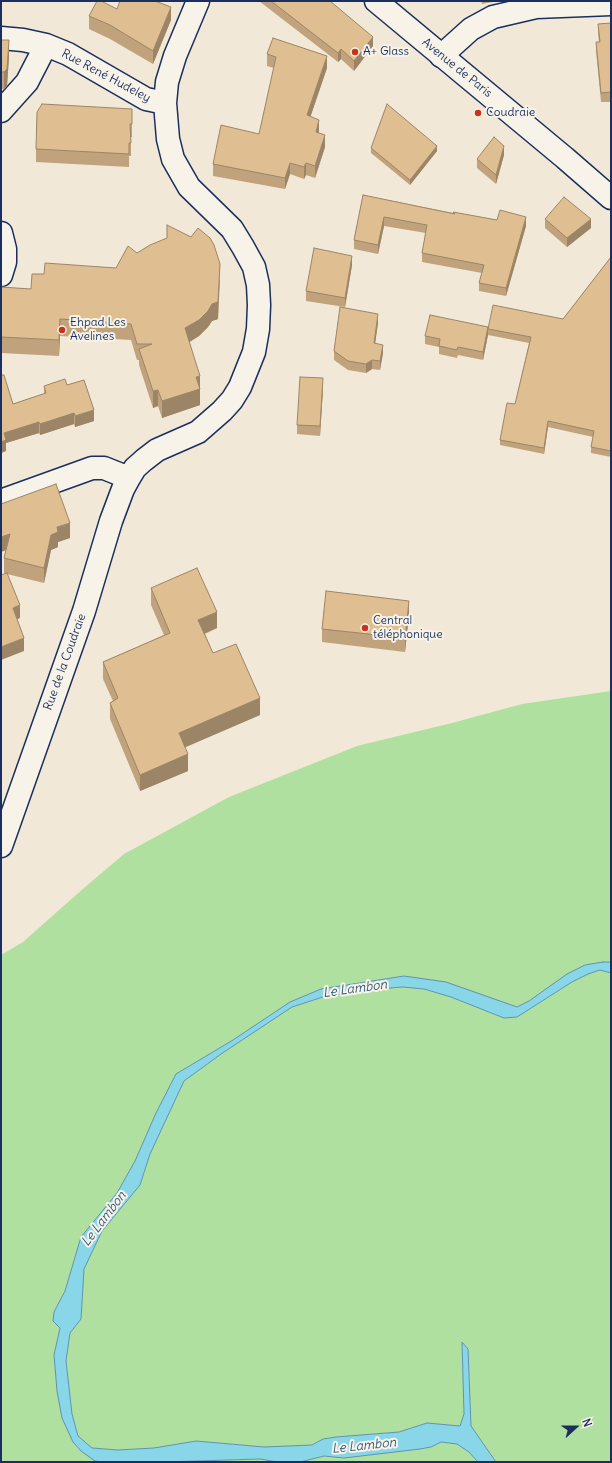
<!DOCTYPE html>
<meta charset="utf-8">
<style>
body{margin:0}
#map{position:relative;width:612px;height:1463px;overflow:hidden;background:#f2e8d7;font-family:Delius,sans-serif}
canvas{display:block}
.frame{position:absolute;inset:0;border:2px solid #1b2f5e;pointer-events:none}
.north{position:absolute;left:556px;top:1407px;width:40px;height:40px;-webkit-text-stroke:3px #f7f3e8;paint-order:stroke;rotate:69deg;font-size:11px;font-weight:700;line-height:16px;text-align:center;color:#1b2f5e}
.north::after{content:'';display:block;margin:auto;width:14px;height:18px;background:#1b2f5e;clip-path:polygon(50% 0,100% 100%,50% 72%,0 100%)}
</style>
<div id="map">
<canvas width="612" height="1463"></canvas>
<div class="frame"></div>
<div class="north">N</div>
</div>
<script>
const ctx = document.querySelector('canvas').getContext('2d');
ctx.lineJoin = 'round';
function fill(path, color) {
  ctx.fillStyle = color;
  ctx.fill(path, 'evenodd');
}
function shape(rows) {
  const path = new Path2D();
  for (const r of rows) {
    path.moveTo(r[0], r[1]);
    for (let i = 2; i < r.length; i += 2) path.lineTo(r[i], r[i + 1]);
  }
  return path;
}
function trace(path, color, width, dash) {
  ctx.strokeStyle = color;
  ctx.lineWidth = width;
  ctx.lineCap = dash ? 'butt' : 'round';
  ctx.setLineDash(dash || []);
  ctx.stroke(path);
}
function label(font, color, halo, rows, align = 'center') {
  ctx.font = font + ' Delius,sans-serif';
  ctx.lineWidth = 4;
  ctx.setLineDash([]);
  ctx.textBaseline = 'middle';
  ctx.strokeStyle = halo;
  ctx.fillStyle = color;
  for (const [text, x, y, turn = 0] of rows) {
    ctx.save();
    ctx.translate(x, y);
    ctx.rotate((+turn || 0) * Math.PI / 180);
    ctx.textAlign = isNaN(turn) ? turn : align;
    if (halo) ctx.strokeText(text, 0, 0);
    ctx.fillText(text, 0, 0);
    ctx.restore();
  }
}
fill(shape([
 [611,691,611,962,585,965,529,1001,517,1007,404,976,321,989,290,1002,233,1040,176,1074,156,1113,135,1161,117,1193,81,1237,65,1291,54,1312,60,1328,54,1355,62,1418,95,1461,102,1462,1,1462,1,955,23,942,84,888,124,854,229,797,357,746,452,723,522,704],
 [600,970,611,973,611,1462,496,1462,471,1426,468,1349,462,1342,464,1414,460,1426,427,1423,399,1432,336,1437,323,1439,312,1445,283,1447,264,1447,196,1441,154,1448,118,1450,92,1448,78,1436,72,1414,66,1361,70,1333,81,1319,84,1269,102,1231,140,1185,150,1154,184,1081,221,1054,292,1007,323,997,377,989,403,987,424,989,451,997,504,1018,517,1017,572,982,588,974],
 [441,1442,457,1444,469,1452,478,1462,300,1462,324,1456,344,1458,431,1447],
 [260,1459,278,1462,164,1462]
]), '#b0e09f');
const water = shape([
 [603,962,611,962,611,973,600,970,588,974,572,982,517,1017,504,1018,451,997,424,989,403,987,377,989,323,997,292,1007,221,1054,184,1081,150,1154,140,1185,102,1231,84,1269,81,1319,70,1333,66,1361,72,1414,78,1436,92,1448,118,1450,154,1448,196,1441,264,1447,312,1445,323,1439,336,1437,399,1432,427,1423,460,1426,464,1414,462,1342,468,1349,471,1426,496,1462,478,1462,469,1452,457,1444,441,1442,431,1447,420,1449,344,1458,324,1456,300,1462,278,1462,260,1459,164,1462,102,1462,95,1461,81,1451,73,1442,62,1418,57,1391,54,1355,60,1328,53,1321,54,1312,65,1291,81,1237,117,1193,135,1161,156,1113,176,1074,233,1040,290,1002,321,989,404,976,446,982,517,1007,529,1001,567,974,585,965,603,962]
]);
fill(water, '#89d6e8');
trace(water, '#5d93b1', 1);
const street = shape([
 [1,38,23,40,46,45,68,54,146,99,165,103],
 [441,56,471,29,493,17,536,7,611,4],
 [1,111,27,82,46,45],
 [1,233,5,249,5,262,1,275],
 [6,499,92,468,104,468,129,478],
 [1,846,84,611,111,521,123,489,129,478,135,468,144,460,157,450,198,432,222,411,232,400,240,387,254,352,258,329,259,305,258,285,254,267,243,247,232,229,189,187,173,159,168,139,165,103,167,82,175,56,198,1]
]);
const secondary = shape([
 [376,1,565,158,611,198]
]);
trace(street, '#1b2f5e', 25);
trace(secondary, '#1b2f5e', 25);
trace(street, '#f7f3e8', 22);
trace(secondary, '#f7f3e8', 22);
fill(shape([
 [259,1,330,1,373,46,354,71,341,59,338,62],
 [481,1,498,1,482,4],
 [117,9,171,20,153,64,110,39,89,29,89,16],
 [611,23,611,102,601,102,596,51,596,42,599,42,598,34,598,24],
 [1,40,9,57,7,86,4,89,1,89],
 [267,54,327,68,310,117,319,131,319,133,325,147,315,178,306,175,304,179,290,174,285,189,213,176,213,164,259,134,274,68,267,66],
 [132,122,132,137,131,137,131,156,129,156,129,167,36,162,36,149],
 [371,148,437,151,410,185,371,153],
 [504,155,496,184,477,168,477,159],
 [363,195,453,213,453,212,526,226,506,296,479,291,479,283,482,273,422,262,422,253,426,233,384,226,378,254,354,249,354,240],
 [545,219,591,228,567,247,545,228],
 [137,253,220,280,218,319,212,321,208,327,199,336,189,342,200,392,200,405,162,418,158,406,153,408,139,365,139,360,137,360,131,340,60,336,59,356,1,353,1,287,31,289,44,274,116,268],
 [611,257,611,457,591,453,591,447,593,437,548,427,544,454,500,445,500,440,515,404,529,343,488,335,483,360,458,355,457,358,439,354,439,347,425,344,425,336,488,327,563,319],
 [352,265,345,307,306,301,306,291],
 [378,323,375,343,383,353,380,370,372,369,366,373,348,370,334,360,334,351],
 [1,375,13,404,44,394,44,386,67,385,94,421,75,427,74,424,40,435,39,433,6,443,6,451,1,453],
 [323,388,320,436,297,434,297,425],
 [1,504,70,538,58,542,58,547,51,550,44,583,7,574,20,618,17,619,24,651,6,574,4,573,4,558,6,550],
 [151,588,217,628,205,634,213,653,260,715,185,747,188,771,140,791,110,719,110,703,113,701,103,679,103,662,164,635,151,605],
 [409,614,405,652,322,642,322,629]
]), '#c0a37d');
fill(shape([
 [171,7,171,20,153,64,153,51],
 [373,37,373,46,354,71,354,61],
 [9,40,9,57,7,86,4,89,4,72],
 [341,49,341,59,338,62,338,53],
 [327,56,327,68,307,127,307,115],
 [319,120,319,131,316,144,316,132],
 [325,135,325,147,315,178,315,166],
 [437,146,437,151,410,185,410,180],
 [504,146,504,155,496,184,496,175],
 [290,163,290,174,285,189,285,178],
 [306,163,306,175,304,179,304,167],
 [384,217,384,226,378,254,378,245],
 [526,217,526,226,506,296,506,288],
 [591,219,591,228,567,247,567,238],
 [352,256,352,265,345,307,345,298],
 [220,264,218,319,212,321,208,327,199,336,185,345,185,328],
 [378,314,378,323,374,352,374,343],
 [60,319,60,336,59,356,59,340],
 [488,327,488,335,483,360,483,352],
 [383,345,383,353,380,370,380,361],
 [372,360,372,369,366,373,366,364],
 [200,376,200,405,162,418,162,401,196,377],
 [323,378,323,388,320,436,320,426],
 [158,390,158,406,153,408,153,391],
 [94,410,94,421,75,427,75,416],
 [74,413,74,424,40,435,40,424],
 [548,421,548,427,544,454,544,448],
 [39,422,39,433,6,443,6,451,1,453,1,442,4,433],
 [70,523,70,538,58,542,58,547,51,550,44,583,44,568,51,535,57,527],
 [10,534,10,549,1,552,1,537],
 [409,601,409,614,405,652,405,638],
 [20,605,20,618,13,621,13,608],
 [217,612,217,628,198,636,198,620],
 [24,638,24,651,1,660,1,647],
 [260,698,260,715,179,750,179,733],
 [188,754,188,771,140,791,140,775]
]), '#9c8566');
const building = shape([
 [97,1,101,1,117,9,120,1,155,1,171,7,153,51,110,25,89,16,97,1],
 [271,1,330,1,373,37,354,61,341,49,338,53,271,1],
 [611,23,611,92,601,93,596,42,600,42,598,24,611,23],
 [273,38,327,56,307,115,319,120,316,132,325,135,315,166,306,163,304,167,290,163,285,178,213,164,221,125,259,134,276,57,267,54,273,38],
 [1,40,9,40,7,69,4,72,1,72,1,40],
 [42,104,132,109,132,124,130,124,131,143,129,143,129,154,36,149,37,112,42,104],
 [387,104,437,146,410,180,371,148,387,104],
 [494,137,504,146,496,175,477,159,494,137],
 [363,195,455,214,453,212,497,220,500,210,526,217,506,288,479,283,484,265,422,253,427,225,384,217,378,245,354,240,363,195],
 [564,197,591,219,567,238,545,219,564,197],
 [167,225,191,237,198,228,210,238,214,245,220,264,218,302,212,304,208,311,199,320,185,328,200,376,196,377,200,389,162,401,158,390,153,391,139,349,152,344,137,344,131,324,60,319,59,340,1,337,1,287,31,289,32,274,44,274,45,263,116,268,128,246,137,253,150,245,167,238,167,225],
 [314,248,352,256,345,298,306,291,314,248],
 [611,257,611,451,591,447,594,431,548,421,544,448,500,440,507,403,515,404,531,337,488,329,493,305,563,319,611,257],
 [340,307,378,314,374,343,383,345,380,361,372,360,366,364,348,361,334,351,340,307],
 [430,315,488,327,483,352,458,347,457,350,439,346,440,339,425,336,430,315],
 [1,375,4,375,13,404,46,393,44,386,65,379,67,385,84,380,94,410,75,416,74,413,40,424,39,422,4,433,6,440,1,442,1,375],
 [300,377,323,378,320,426,297,425,300,377],
 [56,484,70,523,57,527,58,532,51,535,44,568,4,558,10,534,1,537,1,504,56,484],
 [197,568,217,612,198,620,213,653,236,644,260,698,179,733,188,754,140,775,110,703,118,698,103,662,170,633,151,588,197,568],
 [7,573,20,605,13,608,24,638,1,647,1,575,7,573],
 [326,591,409,601,405,638,322,629,326,591]
]);
fill(building, '#dfbe91');
trace(building, '#9c8566', 1);
for (const [x, y, r, color] of [
 [355,52,4,"#c8321e"],
 [478,113,4,"#c8321e"],
 [62,330,4,"#c8321e"],
 [365,628,4,"#c8321e"]
]) {
  const dot = new Path2D();
  dot.arc(x, y, r, 0, 2 * Math.PI);
  ctx.fillStyle = color;
  ctx.fill(dot);
  trace(dot, '#f7f3e8', 1.5);
}
label('12px', '#1b2f5e', '#f7f3e8', [
 ["A+ Glass",363,52],
 ["Coudraie",486,113],
 ["Ehpad Les",70,323],
 ["Avelines",70,337],
 ["Central",373,621],
 ["téléphonique",373,635]
], 'left');
label('12px', '#1b2f5e', '#f7f3e8', [
 ["Avenue de Paris",457,68,39],
 ["Rue René Hudeley",106,76,28],
 ["Rue de la Coudraie",65,662,-70]
]);
label('italic 13px', '#365980', '#f7f3e8', [
 ["Le Lambon",355,989,-8],
 ["Le Lambon",104,1219,-53],
 ["Le Lambon",364,1446,-6]
]);
</script>
